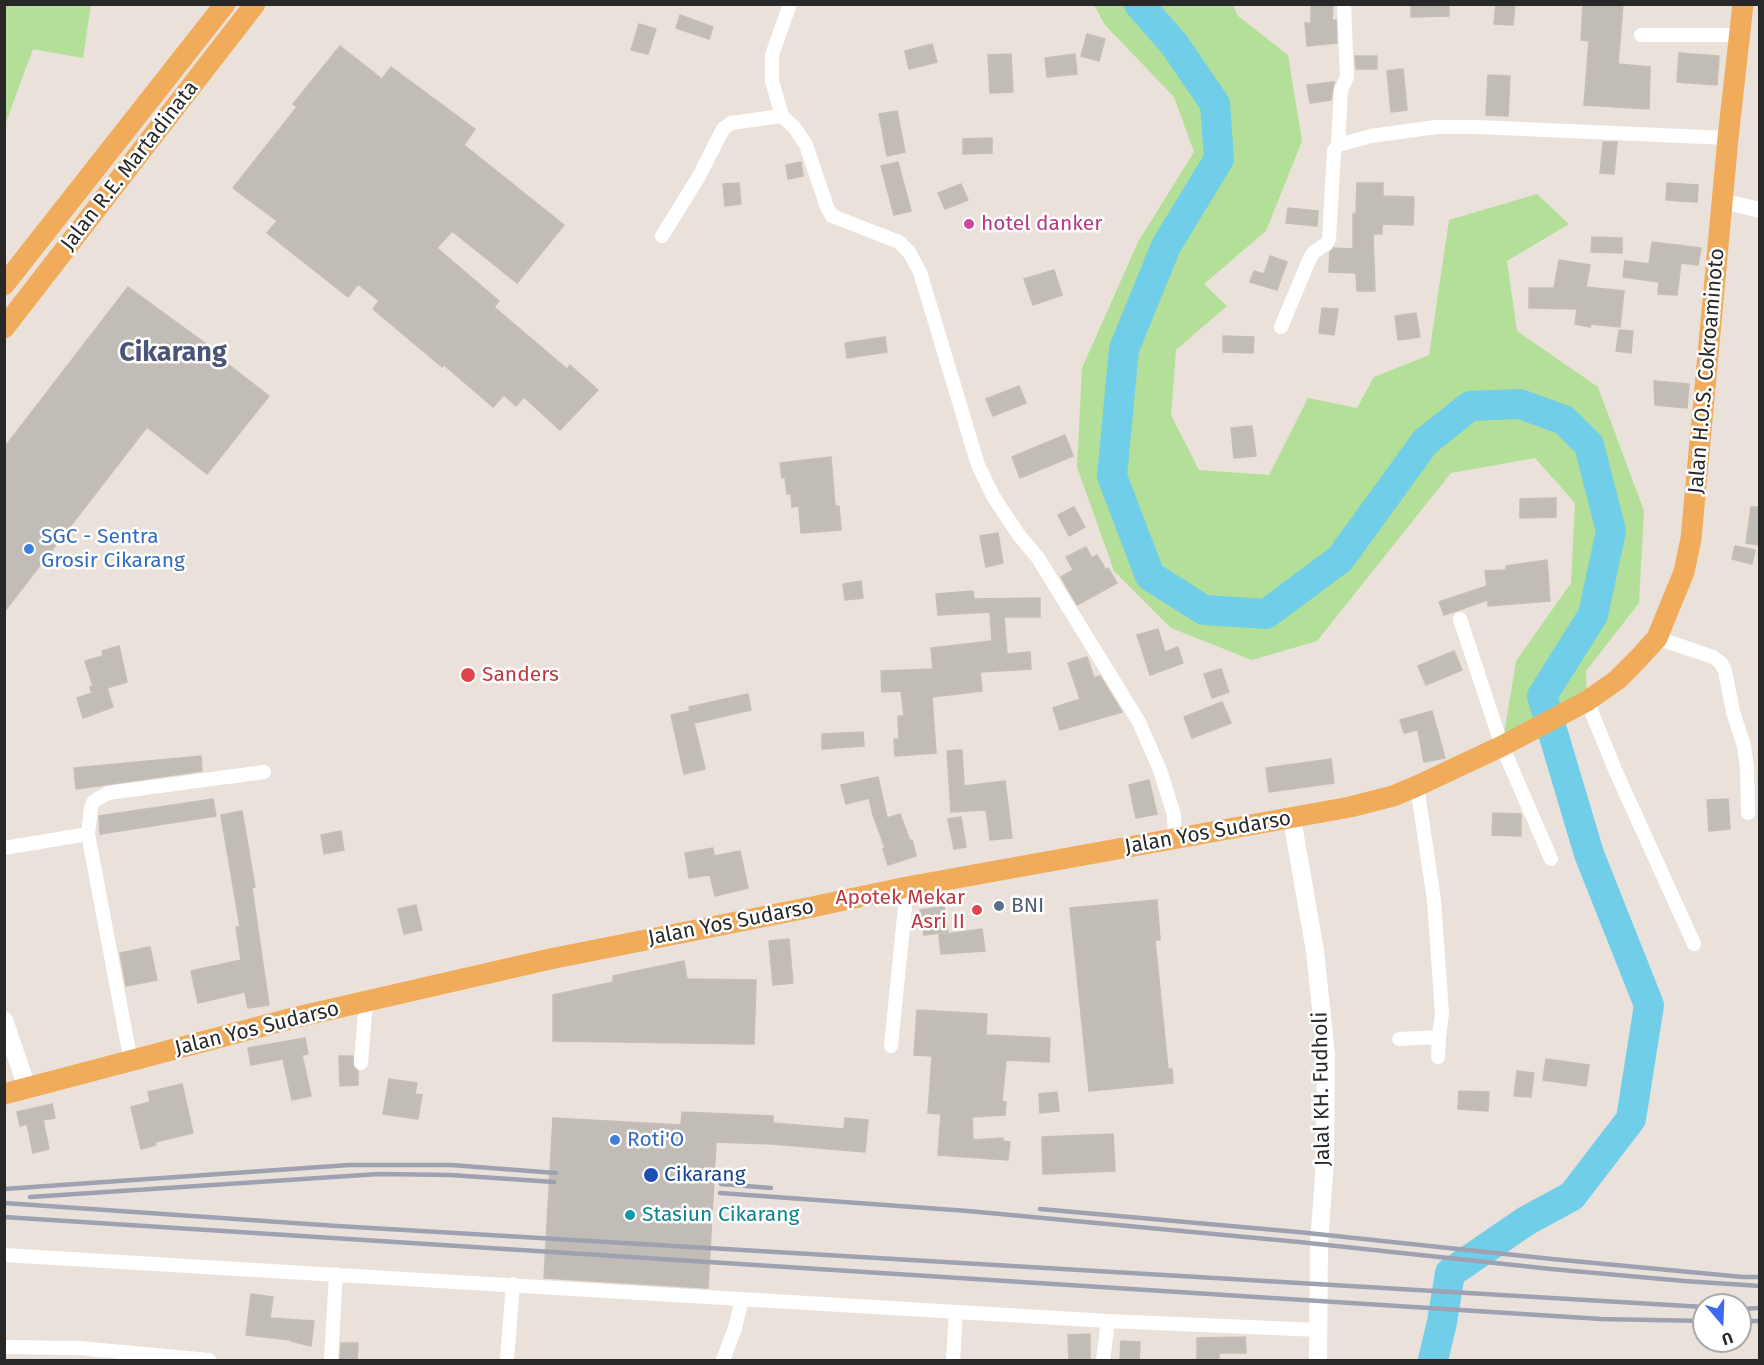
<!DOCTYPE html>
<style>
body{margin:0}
#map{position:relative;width:1764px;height:1365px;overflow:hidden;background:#eae2da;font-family:"Fira Sans",sans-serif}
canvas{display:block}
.frame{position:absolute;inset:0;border:6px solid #282828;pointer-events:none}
.north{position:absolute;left:1692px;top:1293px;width:60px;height:60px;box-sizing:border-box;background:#fff;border:2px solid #a9a9a9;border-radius:50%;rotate:161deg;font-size:16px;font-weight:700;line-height:24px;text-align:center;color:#282828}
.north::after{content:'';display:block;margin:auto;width:21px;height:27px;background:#3f68f2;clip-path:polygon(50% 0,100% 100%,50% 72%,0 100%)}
</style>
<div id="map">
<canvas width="1764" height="1365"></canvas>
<div class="frame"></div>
<div class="north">U</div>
</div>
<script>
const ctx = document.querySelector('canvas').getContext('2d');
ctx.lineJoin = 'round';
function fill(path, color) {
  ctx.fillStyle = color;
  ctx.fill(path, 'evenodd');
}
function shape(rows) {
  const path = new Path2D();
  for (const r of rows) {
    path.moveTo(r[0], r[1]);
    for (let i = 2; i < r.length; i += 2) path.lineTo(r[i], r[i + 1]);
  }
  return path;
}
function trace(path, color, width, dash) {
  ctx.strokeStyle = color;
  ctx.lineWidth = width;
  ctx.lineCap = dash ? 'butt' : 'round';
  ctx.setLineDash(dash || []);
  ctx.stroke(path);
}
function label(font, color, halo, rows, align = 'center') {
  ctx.font = font + ' "Fira Sans",sans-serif';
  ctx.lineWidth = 5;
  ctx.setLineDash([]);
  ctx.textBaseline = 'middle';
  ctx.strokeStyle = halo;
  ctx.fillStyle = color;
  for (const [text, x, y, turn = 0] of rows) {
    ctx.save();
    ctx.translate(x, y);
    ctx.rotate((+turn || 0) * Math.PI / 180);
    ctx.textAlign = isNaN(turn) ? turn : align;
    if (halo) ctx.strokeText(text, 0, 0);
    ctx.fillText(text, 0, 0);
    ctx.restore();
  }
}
fill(shape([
 [5,4,91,5,83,58,33,49,5,125],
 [1094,5,1233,5,1238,16,1288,55,1302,141,1266,231,1204,284,1227,306,1176,350,1171,415,1199,470,1269,475,1308,398,1357,408,1374,377,1429,355,1449,220,1537,194,1569,224,1507,261,1517,331,1598,387,1644,511,1639,603,1586,671,1587,701,1502,746,1516,661,1571,583,1575,503,1535,458,1451,473,1317,641,1252,660,1171,628,1114,571,1077,467,1082,368,1138,242,1194,152,1174,97,1105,25]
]), '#b3df98');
trace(shape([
 [1139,4,1174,44,1215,104,1219,159,1166,246,1124,349,1112,476,1150,576,1204,610,1266,614,1340,559,1425,442,1470,406,1520,404,1564,420,1589,445,1611,531,1593,615,1542,696,1589,854,1649,1005,1631,1119,1572,1196,1526,1221,1450,1273,1442,1322,1433,1360]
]), '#70cee9', 30);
const building = shape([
 [1311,4,1333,4,1332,20,1336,20,1337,43,1307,46,1305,23,1311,23,1311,4],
 [1411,4,1449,4,1449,16,1411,17,1411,4],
 [1496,4,1515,4,1513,25,1494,24,1496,4],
 [1583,4,1623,4,1618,64,1650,67,1649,109,1584,105,1589,41,1581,40,1583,4],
 [680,15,713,27,709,39,676,28,680,15],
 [639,24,656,29,648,54,631,50,639,24],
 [1087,34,1105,39,1099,61,1081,56,1087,34],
 [932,44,937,62,909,69,905,51,932,44],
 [340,46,382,79,391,67,475,129,464,145,564,225,517,283,452,231,437,248,499,301,494,307,567,369,570,365,598,390,560,430,524,397,516,406,504,395,493,407,444,365,442,367,373,309,379,301,358,284,348,297,267,233,277,221,233,188,297,107,293,104,340,46],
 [1679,53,1719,56,1717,85,1677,82,1679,53],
 [1011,54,1013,92,990,93,988,55,1011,54],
 [1075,54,1077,74,1047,77,1045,58,1075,54],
 [1355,56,1377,56,1377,69,1356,69,1355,56],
 [1403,69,1407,110,1391,112,1387,71,1403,69],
 [1488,75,1510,76,1508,116,1486,115,1488,75],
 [1334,82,1331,100,1310,103,1307,85,1334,82],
 [897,111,905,152,887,156,879,114,897,111],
 [992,138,992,153,963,154,963,139,992,138],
 [1603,142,1617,142,1614,174,1600,173,1603,142],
 [801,162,803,176,788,179,786,165,801,162],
 [898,162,911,211,894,215,881,166,898,162],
 [739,183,741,204,725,206,723,184,739,183],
 [1357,183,1383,183,1383,196,1414,197,1413,225,1382,224,1382,234,1373,234,1375,291,1357,291,1356,273,1329,272,1330,252,1334,248,1353,249,1353,214,1356,214,1357,183],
 [1667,183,1698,185,1697,202,1666,200,1667,183],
 [961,184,968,200,945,209,938,193,961,184],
 [1288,208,1318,211,1317,226,1286,223,1288,208],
 [1592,237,1622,238,1622,253,1591,252,1592,237],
 [1652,242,1701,248,1698,265,1681,263,1677,295,1658,294,1659,282,1623,277,1625,261,1649,264,1652,242],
 [1270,256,1287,262,1277,290,1250,282,1254,271,1264,274,1270,256],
 [1559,260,1590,265,1586,287,1624,291,1620,327,1591,324,1590,327,1575,324,1577,309,1529,308,1529,288,1554,288,1559,260],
 [1054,270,1062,295,1033,305,1024,279,1054,270],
 [128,287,209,346,207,348,269,396,207,474,147,427,4,612,4,448,128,287],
 [1322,308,1338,309,1334,335,1319,333,1322,308],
 [1416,313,1420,337,1398,340,1395,316,1416,313],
 [1619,330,1633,331,1631,353,1616,351,1619,330],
 [1223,336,1254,337,1253,353,1223,352,1223,336],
 [885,337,887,352,847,358,845,343,885,337],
 [1654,381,1689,384,1687,408,1655,405,1654,381],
 [1019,386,1026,403,993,416,986,399,1019,386],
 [1252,426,1256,456,1234,458,1231,428,1252,426],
 [1065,435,1073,456,1020,478,1012,457,1065,435],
 [831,457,835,506,839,506,841,530,801,533,799,506,792,507,791,494,787,494,785,477,782,478,780,463,831,457],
 [1556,498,1556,517,1520,518,1520,499,1556,498],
 [1074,507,1085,527,1069,536,1058,515,1074,507],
 [1751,507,1760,507,1760,545,1746,543,1751,507],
 [998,533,1003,563,986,567,980,536,998,533],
 [1735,546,1755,550,1752,564,1732,559,1735,546],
 [1086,547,1092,558,1097,555,1106,570,1108,568,1117,583,1077,605,1061,577,1073,570,1066,557,1086,547],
 [1547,560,1550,601,1488,606,1488,600,1444,615,1439,602,1487,586,1485,571,1506,570,1506,566,1547,560],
 [861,581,863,598,845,600,843,584,861,581],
 [973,591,974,599,1040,598,1040,617,1004,617,1007,654,1030,652,1031,669,980,672,982,691,932,697,936,753,895,756,894,739,899,739,898,716,904,716,901,691,882,692,881,671,933,669,931,648,992,641,990,612,938,615,936,594,973,591],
 [1158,629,1165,652,1178,647,1183,663,1150,675,1137,635,1158,629],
 [119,646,127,682,107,688,113,707,83,718,77,698,92,693,90,687,93,686,85,661,103,656,102,651,119,646],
 [1454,651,1462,670,1426,685,1418,666,1454,651],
 [1087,657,1094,678,1100,676,1122,712,1060,730,1053,708,1080,699,1068,663,1087,657],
 [1221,669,1229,692,1212,698,1204,674,1221,669],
 [748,694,751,710,694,723,705,769,684,774,671,715,690,711,689,707,748,694],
 [1222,702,1231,723,1192,738,1184,717,1222,702],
 [1432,711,1445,758,1424,762,1418,730,1404,733,1400,720,1432,711],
 [863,732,864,746,822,749,822,734,863,732],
 [962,750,964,786,1005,781,1012,838,990,840,986,810,951,812,947,751,962,750],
 [201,756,202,771,76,789,74,768,201,756],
 [1331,759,1334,783,1269,792,1266,768,1331,759],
 [878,777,887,818,900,814,910,841,912,840,916,856,888,865,883,849,885,848,873,815,869,798,846,804,841,785,878,777],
 [1149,780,1157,814,1136,818,1129,785,1149,780],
 [213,799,216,816,100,834,99,816,213,799],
 [1728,799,1730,829,1709,831,1707,800,1728,799],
 [242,811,255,887,252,888,269,1005,248,1008,245,992,198,1003,191,971,241,960,236,927,240,927,221,815,242,811],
 [1493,813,1521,814,1521,836,1492,835,1493,813],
 [961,817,966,847,954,849,948,819,961,817],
 [341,831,344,850,324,854,321,835,341,831],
 [713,848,714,856,740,851,748,888,715,896,710,875,689,878,685,853,713,848],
 [1157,900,1160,940,1155,940,1168,1069,1172,1069,1173,1083,1089,1091,1070,908,1157,900],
 [416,905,422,930,404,934,398,909,416,905],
 [944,906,948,932,924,935,920,910,944,906],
 [982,929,985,951,941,954,939,935,982,929],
 [789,939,793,983,773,985,769,941,789,939],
 [150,947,157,980,126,986,120,953,150,947],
 [684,961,687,979,756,980,754,1044,553,1041,553,995,613,982,613,976,684,961],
 [917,1010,987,1014,986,1035,1050,1038,1049,1062,1006,1060,1002,1101,1006,1102,1005,1115,972,1117,973,1140,1003,1138,1003,1141,1010,1142,1008,1160,938,1155,941,1114,928,1113,932,1056,914,1055,917,1010],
 [305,1038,308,1054,302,1055,311,1096,292,1100,283,1059,251,1065,248,1048,305,1038],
 [339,1056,353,1056,353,1066,358,1071,358,1085,340,1086,339,1056],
 [1546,1059,1589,1065,1586,1086,1543,1080,1546,1059],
 [1517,1071,1534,1073,1531,1097,1514,1096,1517,1071],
 [389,1079,417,1083,415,1094,422,1095,418,1119,383,1114,389,1079],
 [182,1084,193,1133,155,1142,156,1145,141,1149,131,1107,150,1102,148,1092,182,1084],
 [1459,1091,1489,1092,1488,1111,1458,1109,1459,1091],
 [1057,1092,1059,1111,1040,1113,1039,1094,1057,1092],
 [52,1104,55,1118,43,1120,49,1149,33,1153,27,1124,20,1126,17,1112,52,1104],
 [682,1112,773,1116,773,1123,844,1129,845,1118,868,1120,865,1152,772,1144,716,1142,708,1288,544,1278,553,1118,681,1125,682,1112],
 [1113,1134,1115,1171,1043,1174,1042,1137,1113,1134],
 [251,1294,273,1297,270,1318,314,1321,311,1346,291,1341,291,1340,246,1335,251,1294],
 [1090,1334,1090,1360,1069,1360,1068,1335,1090,1334],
 [1245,1337,1246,1353,1219,1353,1219,1360,1197,1360,1197,1338,1245,1337],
 [1121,1341,1140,1342,1139,1360,1120,1360,1121,1341],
 [341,1343,358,1343,357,1360,340,1360,341,1343]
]);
fill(building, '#c2bcb6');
trace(building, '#c5beb4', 1.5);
trace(shape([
 [790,4,772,55,772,81,782,116,795,128,806,145,827,207,832,216,899,242,909,252,920,272,978,465,993,496,1018,534,1038,558,1139,722,1160,770,1174,815,1175,838],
 [1641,35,1739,35],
 [1338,145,1341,90,1347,77,1344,4],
 [662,236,698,178,723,129,731,123,782,116],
 [1281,327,1310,258,1314,252,1326,244,1329,239,1334,151,1338,145,1371,136,1436,127,1477,127,1728,138],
 [1460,619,1502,746,1551,859],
 [1657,638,1713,657,1721,663,1725,671,1733,712,1744,746,1747,767,1748,813],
 [1587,701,1616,772,1694,944],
 [88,834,91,808,94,801,108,793,264,772],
 [4,848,88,834,131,1062],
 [1399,1039,1439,1037,1442,1013,1434,900,1417,786],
 [891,1046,907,887],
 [1438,1057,1439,1037],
 [361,1063,366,1002],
 [4,1255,1108,1321,1319,1330],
 [4,1347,79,1348,209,1360],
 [331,1360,336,1274],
 [507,1360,513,1284],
 [723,1360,735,1328,742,1299],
 [953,1360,956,1312],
 [1103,1360,1108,1321]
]), '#fff', 14);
trace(shape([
 [1722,201,1760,210]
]), '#fff', 16);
trace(shape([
 [1292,819,1315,951,1326,1055,1325,1161,1319,1244,1318,1360],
 [4,1020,27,1088]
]), '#fff', 18);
trace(shape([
 [4,285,225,4],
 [4,328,255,4],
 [4,1094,293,1018,550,959,812,907,907,887,1350,807,1393,796,1417,786,1502,746,1587,701,1617,680,1638,659,1657,638,1684,572,1691,539,1728,138,1743,4]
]), '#f0ac5b', 21);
trace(shape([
 [721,1184,771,1188],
 [4,1189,349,1165,451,1165,556,1173],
 [720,1193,968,1211,1299,1242,1551,1269,1684,1281,1760,1286],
 [30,1197,379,1174,450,1175,554,1182],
 [4,1203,337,1226,1704,1307],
 [1040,1209,1298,1232,1552,1259,1743,1277,1760,1277],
 [4,1217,1601,1319,1704,1321],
 [1740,1309,1760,1308],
 [1740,1321,1760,1321]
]), '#9da1b1', 4.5);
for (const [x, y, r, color] of [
 [969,224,6,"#d1479c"],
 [29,549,6,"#3f7fe0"],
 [468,675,8,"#e0444e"],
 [999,906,6,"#5c6f8a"],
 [977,910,6,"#e0444e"],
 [615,1140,6,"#3f7fe0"],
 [651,1175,8,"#1a4fb4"],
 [630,1215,6,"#0f9aa8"]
]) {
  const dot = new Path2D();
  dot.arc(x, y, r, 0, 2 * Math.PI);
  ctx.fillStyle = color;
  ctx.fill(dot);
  trace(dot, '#fff', 2);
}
label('21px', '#282828', '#fff', [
 ["Jalan R.E. Martadinata",130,166,-52],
 ["Jalan H.O.S. Cokroaminoto",1707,371,-85],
 ["Jalan Yos Sudarso",1208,833,-10],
 ["Jalan Yos Sudarso",731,923,-11],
 ["Jalan Yos Sudarso",257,1029,-14],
 ["Jalal KH. Fudholi",1322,1089,-91]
]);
label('21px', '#b23c85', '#fff', [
 ["hotel danker",981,224]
], 'left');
label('21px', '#366cbe', '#fff', [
 ["SGC - Sentra",41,537],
 ["Grosir Cikarang",41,561],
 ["Roti'O",627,1140]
], 'left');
label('21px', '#be3a42', '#fff', [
 ["Sanders",482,675],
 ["Apotek Mekar",965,898,"right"],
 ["Asri II",965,922,"right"]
], 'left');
label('21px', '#4e5e75', '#fff', [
 ["BNI",1011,906]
], 'left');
label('21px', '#164399', '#fff', [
 ["Cikarang",664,1175]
], 'left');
label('21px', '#0d838f', '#fff', [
 ["Stasiun Cikarang",642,1215]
], 'left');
label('bold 27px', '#4a5476', '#fff', [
 ["Cikarang",173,353]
]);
</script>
